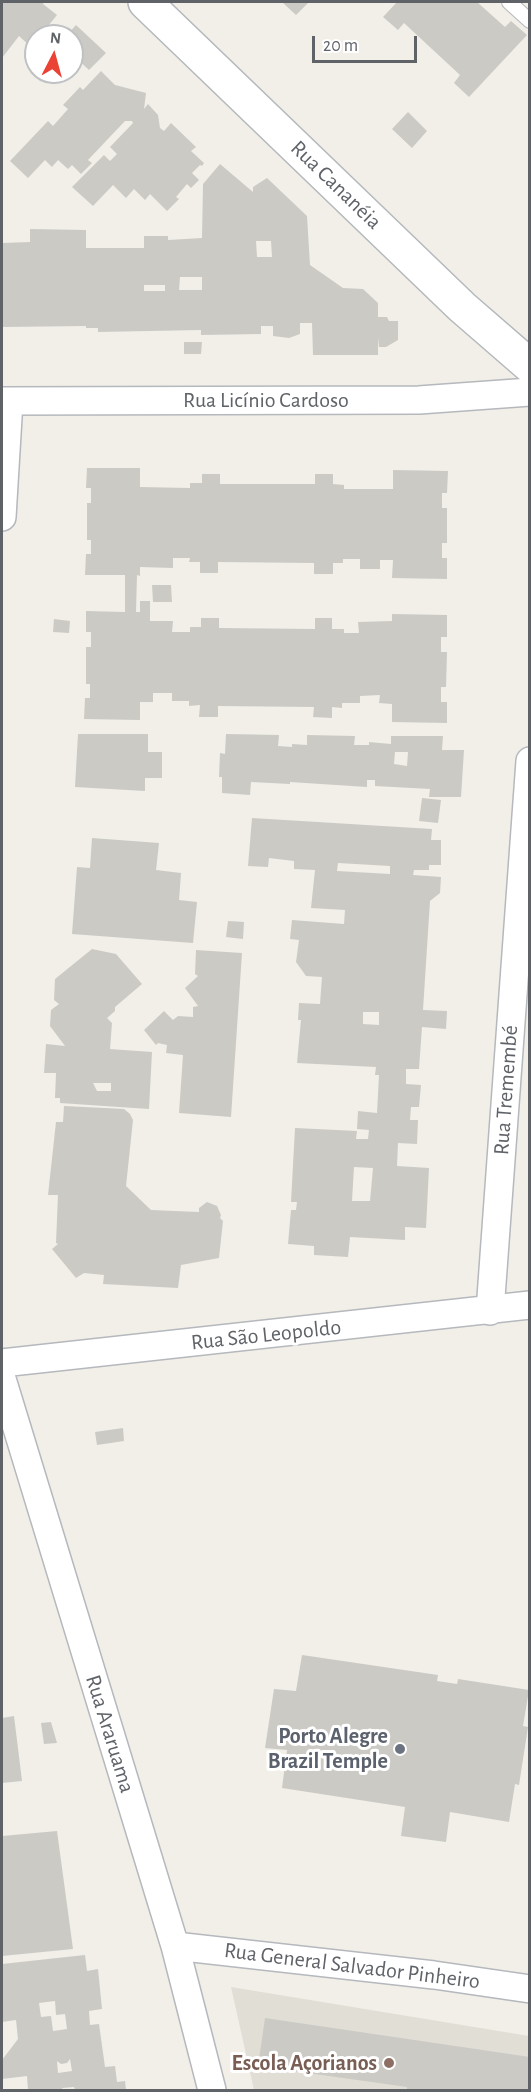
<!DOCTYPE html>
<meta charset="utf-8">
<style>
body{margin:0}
#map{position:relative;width:531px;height:2092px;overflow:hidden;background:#f1efe8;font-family:"Alegreya Sans",sans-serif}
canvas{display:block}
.frame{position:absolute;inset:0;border:3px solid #5f6368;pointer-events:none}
.north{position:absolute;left:24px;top:24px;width:60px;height:60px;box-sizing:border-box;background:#fff;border:2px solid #bfc1c3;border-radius:50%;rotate:6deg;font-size:16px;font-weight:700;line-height:24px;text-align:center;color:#5f6368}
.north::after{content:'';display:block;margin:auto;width:21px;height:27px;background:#ea4335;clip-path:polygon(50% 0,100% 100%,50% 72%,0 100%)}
.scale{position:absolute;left:312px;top:36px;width:105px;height:27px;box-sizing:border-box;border:3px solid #5f6368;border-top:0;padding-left:8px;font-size:18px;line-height:21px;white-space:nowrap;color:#5f6368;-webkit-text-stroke:4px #fff;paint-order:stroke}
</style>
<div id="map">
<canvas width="531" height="2092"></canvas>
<div class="frame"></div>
<div class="north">N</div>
<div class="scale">20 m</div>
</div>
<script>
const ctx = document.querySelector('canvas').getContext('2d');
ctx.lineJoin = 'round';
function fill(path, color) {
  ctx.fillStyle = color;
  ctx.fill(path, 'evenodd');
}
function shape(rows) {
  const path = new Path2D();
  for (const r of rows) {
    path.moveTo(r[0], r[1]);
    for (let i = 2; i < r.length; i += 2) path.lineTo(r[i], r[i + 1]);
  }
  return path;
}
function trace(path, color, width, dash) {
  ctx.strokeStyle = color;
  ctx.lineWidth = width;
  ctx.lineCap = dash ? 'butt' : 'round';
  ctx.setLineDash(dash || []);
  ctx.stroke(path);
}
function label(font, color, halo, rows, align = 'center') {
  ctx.font = font + ' "Alegreya Sans",sans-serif';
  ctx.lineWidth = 6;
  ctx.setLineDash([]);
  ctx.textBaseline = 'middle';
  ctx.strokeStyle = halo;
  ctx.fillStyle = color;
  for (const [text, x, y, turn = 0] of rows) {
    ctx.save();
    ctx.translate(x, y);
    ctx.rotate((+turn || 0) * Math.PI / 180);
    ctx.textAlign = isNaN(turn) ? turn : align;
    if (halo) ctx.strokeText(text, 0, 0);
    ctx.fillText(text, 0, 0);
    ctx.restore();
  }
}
fill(shape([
 [231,1987,529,2036,529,2090,254,2090]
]), '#e1ded6');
fill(shape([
 [2,2,44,2,43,4,57,15,40,36,36,36,36,41,31,47,19,36,2,58],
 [282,2,309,2,296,15],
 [397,2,477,2,505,27,511,21,527,35,469,97,454,83,460,75,404,23,398,30,383,17],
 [76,25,106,53,89,70,72,54,72,36,66,36],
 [101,71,115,85,146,93,144,109,148,104,158,115,160,128,164,131,171,123,196,147,191,151,204,163,202,166,200,165,192,173,199,180,191,188,187,184,176,197,179,199,167,211,150,194,145,200,134,189,126,198,113,185,93,206,72,187,104,155,110,161,117,154,110,147,133,123,132,121,125,121,88,160,92,163,81,174,72,165,68,169,58,160,52,167,45,160,28,178,10,161,48,121,53,126,68,109,63,105,80,87,83,90],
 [408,112,427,131,412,148,392,129],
 [220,164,253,192,253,187,267,178,307,216,310,265,343,288,363,289,378,303,378,317,387,317,389,321,398,321,398,340,386,347,379,347,378,337,378,355,313,355,312,323,300,323,300,334,289,338,273,336,273,326,261,326,261,334,201,335,201,330,98,332,98,328,86,328,86,326,2,327,2,243,30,242,30,229,86,230,86,248,144,248,144,236,168,236,168,240,202,238,203,184],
 [256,241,271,241,272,257,257,257],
 [180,277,202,277,202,290,179,290],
 [144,285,165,285,165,291,144,291],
 [184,342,202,342,201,354,184,354],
 [87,468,140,468,140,487,190,488,190,483,202,483,202,474,220,474,220,484,315,484,315,474,333,474,333,484,344,485,344,489,393,489,393,470,448,471,447,493,442,493,442,508,447,508,447,543,442,543,442,558,447,558,447,579,392,578,393,560,380,560,380,569,360,569,360,559,343,559,343,563,333,563,333,574,314,574,314,563,218,562,218,573,200,573,200,562,189,562,190,558,173,558,173,568,140,567,140,576,137,575,136,612,140,612,140,601,150,601,150,621,173,621,172,632,190,632,190,627,201,627,201,618,219,618,219,628,315,629,315,618,332,618,332,629,344,629,344,633,359,633,358,622,392,621,392,614,447,615,447,637,441,637,441,652,447,652,446,687,441,687,441,702,447,702,447,723,392,722,392,704,379,703,380,695,360,696,360,703,342,703,342,708,332,707,332,718,313,717,314,707,218,706,218,717,199,717,200,705,189,706,189,701,172,701,172,693,153,693,153,702,140,702,140,720,84,719,85,698,90,698,90,684,86,684,86,647,91,647,91,632,86,632,86,611,125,612,125,575,85,575,86,554,91,554,91,540,87,540,87,503,91,503,91,488,86,488],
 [152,585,171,585,172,602,153,602],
 [54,619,70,621,69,633,53,632],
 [78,734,148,734,148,752,162,752,162,778,145,778,145,791,75,787],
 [226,734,279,735,278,746,292,747,292,744,307,745,307,735,355,736,354,745,369,745,369,742,391,744,391,736,443,736,442,750,464,750,461,797,429,797,430,789,375,786,375,780,367,780,367,787,290,782,290,784,251,782,250,795,222,793,222,777,219,777,220,753,225,754],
 [395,752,408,752,407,766,394,764],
 [422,798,441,800,438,823,419,821],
 [252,818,432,829,431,840,441,840,441,865,429,865,429,870,414,870,413,875,441,877,440,893,430,901,423,1010,447,1011,446,1029,422,1027,419,1069,406,1069,406,1084,421,1085,419,1107,411,1107,410,1120,418,1120,417,1144,398,1143,397,1166,429,1168,426,1228,405,1227,405,1240,350,1237,348,1257,314,1255,314,1246,288,1244,291,1210,296,1210,297,1202,291,1202,295,1128,357,1131,356,1139,368,1139,369,1130,357,1129,358,1111,377,1113,379,1075,375,1075,376,1067,297,1063,301,1020,298,1020,299,1003,320,1004,322,977,306,976,296,962,299,940,290,939,292,920,344,924,345,910,311,908,315,870,294,869,294,861,269,858,268,867,248,866],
 [338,863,390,866,390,874,337,871],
 [363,1012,379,1012,379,1025,363,1024],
 [354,1167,373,1168,370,1201,352,1201],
 [92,838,159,843,156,870,181,873,179,900,197,902,193,943,72,934,77,867,90,868],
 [228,921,244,922,243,939,226,937],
 [92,949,116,954,142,984,115,1007,115,1011,107,1018,112,1023,110,1049,152,1052,149,1109,60,1103,60,1098,55,1098,56,1073,44,1073,46,1044,65,1046,50,1026,51,1010,59,1004,54,1000,55,979],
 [93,1083,111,1083,111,1091,97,1091],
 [196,950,242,953,231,1117,179,1113,183,1055,166,1053,167,1045,158,1043,156,1045,144,1030,164,1011,173,1020,178,1016,193,1017,193,1007,198,1006,185,988,198,976,195,974],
 [64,1106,124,1109,130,1114,133,1120,126,1186,151,1210,199,1212,199,1208,207,1202,217,1206,221,1215,220,1218,223,1221,219,1258,181,1265,178,1288,103,1284,104,1275,84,1273,76,1278,52,1249,58,1244,56,1243,58,1195,48,1195,56,1122,63,1122],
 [123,1428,124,1441,97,1445,95,1432],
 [302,1655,438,1675,437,1681,457,1684,458,1679,529,1690,523,1726,528,1727,519,1785,515,1784,509,1822,450,1812,446,1842,401,1836,405,1807,282,1788,287,1750,265,1748,274,1689,296,1691],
 [14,1716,22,1781,2,1783,2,1718],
 [51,1722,57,1743,44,1744,41,1723],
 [57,1831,73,1949,2,1956,2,1836],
 [85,1955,87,1971,98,1969,102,2009,89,2011,90,2025,99,2024,105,2067,115,2066,117,2082,125,2081,126,2090,75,2090,74,2087,62,2088,63,2090,28,2090,27,2076,2,2079,2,2060,18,2039,16,2020,2,2022,2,1964],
 [55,2001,56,2015,65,2014,67,2029,53,2031,51,2016,41,2017,39,2003],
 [70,2059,72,2071,58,2073,57,2061,61,2064,67,2063],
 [265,2018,530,2057,530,2090,407,2090,407,2087,258,2066]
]), '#cccac5');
const service = shape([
 [509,2,530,21]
]);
const minor = shape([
 [2,401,419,400,530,392],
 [2,517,9,401],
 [490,1311,530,761],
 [2,1363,530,1305],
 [2,1379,175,1946,212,2090],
 [175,1946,434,1975,530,1989]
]);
const tertiary = shape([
 [145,2,462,307,530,366]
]);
trace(service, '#b5b8bc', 16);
trace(minor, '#b5b8bc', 30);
trace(tertiary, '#b5b8bc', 36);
trace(service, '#fff', 14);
trace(minor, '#fff', 27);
trace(tertiary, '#fff', 33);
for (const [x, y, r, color] of [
 [400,1749,6,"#6b7280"],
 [389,2063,6,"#8d6e63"]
]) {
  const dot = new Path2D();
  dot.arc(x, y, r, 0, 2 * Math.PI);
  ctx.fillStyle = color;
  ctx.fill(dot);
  trace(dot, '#fff', 2);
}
label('22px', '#5f6368', '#fff', [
 ["Rua Cananéia",336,185,44],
 ["Rua Licínio Cardoso",266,400],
 ["Rua Tremembé",506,1090,-86],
 ["Rua São Leopoldo",266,1335,-6],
 ["Rua Araruama",110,1734,73],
 ["Rua General Salvador Pinheiro",352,1966,7]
]);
label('bold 22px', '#5b616d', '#fff', [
 ["Porto Alegre",388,1736],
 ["Brazil Temple",388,1761]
], 'right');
label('bold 22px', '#785e54', '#fff', [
 ["Escola Açorianos",377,2063]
], 'right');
</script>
